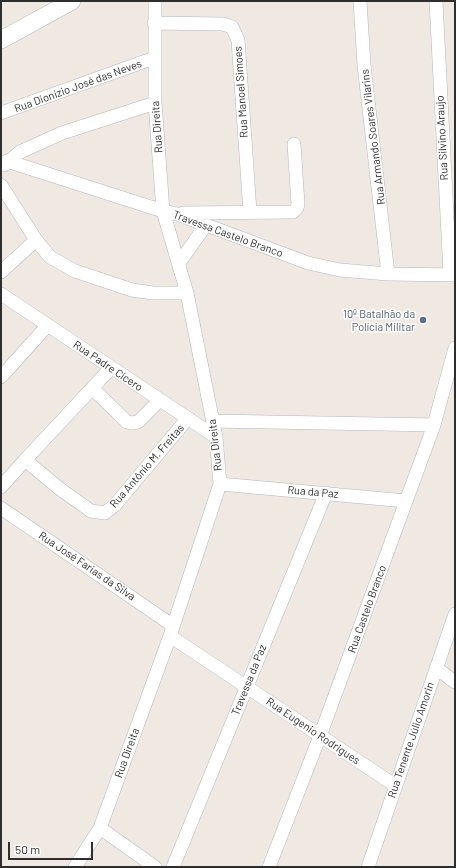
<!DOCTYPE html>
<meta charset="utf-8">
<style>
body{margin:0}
#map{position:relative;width:456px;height:868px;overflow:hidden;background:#efe9e1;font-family:Barlow,sans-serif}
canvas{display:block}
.frame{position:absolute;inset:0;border:2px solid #2e2e2e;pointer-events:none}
.scale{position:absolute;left:8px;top:842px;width:85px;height:18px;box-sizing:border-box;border:2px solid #2e2e2e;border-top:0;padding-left:5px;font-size:12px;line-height:14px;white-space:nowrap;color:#2e2e2e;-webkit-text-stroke:3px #fff;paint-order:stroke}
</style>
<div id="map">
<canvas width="456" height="868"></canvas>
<div class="frame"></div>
<div class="scale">50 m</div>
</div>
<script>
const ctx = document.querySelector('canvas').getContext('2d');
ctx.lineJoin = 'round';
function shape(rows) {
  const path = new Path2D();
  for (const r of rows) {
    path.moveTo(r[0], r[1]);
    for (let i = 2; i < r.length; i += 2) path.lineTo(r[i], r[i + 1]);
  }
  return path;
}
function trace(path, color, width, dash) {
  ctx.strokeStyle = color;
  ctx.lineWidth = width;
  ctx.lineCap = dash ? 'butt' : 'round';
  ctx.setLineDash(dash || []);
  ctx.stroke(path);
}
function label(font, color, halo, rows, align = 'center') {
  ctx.font = font + ' Barlow,sans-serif';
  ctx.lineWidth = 3;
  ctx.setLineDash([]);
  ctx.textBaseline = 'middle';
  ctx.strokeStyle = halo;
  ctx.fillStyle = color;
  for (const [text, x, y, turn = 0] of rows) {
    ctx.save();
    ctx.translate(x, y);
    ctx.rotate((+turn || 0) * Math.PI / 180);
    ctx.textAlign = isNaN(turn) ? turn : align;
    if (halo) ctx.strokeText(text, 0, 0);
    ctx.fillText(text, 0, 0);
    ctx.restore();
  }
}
const minor = shape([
 [360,1,364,65,388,274],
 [436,1,450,274],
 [154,23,223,24,232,27,238,40,250,212],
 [1,113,154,58],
 [7,161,163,211,177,214,308,263,340,270,388,274,455,275],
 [4,165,20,152,62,133,155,103],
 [1,185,36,240,50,257,75,271,132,290,153,293,187,293],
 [183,213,293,212,297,208,298,204,294,144],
 [179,263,206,225],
 [1,272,36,240],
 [1,294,216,437],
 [1,377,48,325],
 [92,388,127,422,131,423,138,422,160,400],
 [213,421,434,425],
 [25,460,60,489,91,511,105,513,115,505,188,418],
 [220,484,406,501],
 [1,487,25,460,111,368],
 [1,508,172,625],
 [170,636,396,786],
 [436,668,455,682],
 [100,828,155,867],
 [75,867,100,828,170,636,220,484,216,437,187,293,163,211,155,103,155,1],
 [173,867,326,493],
 [269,867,320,736,434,425,455,348],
 [368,867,455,614]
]);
const tertiary = shape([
 [1,40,72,1]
]);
trace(minor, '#b4b7c1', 14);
trace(tertiary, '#b4b7c1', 18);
trace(minor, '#fff', 13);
trace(tertiary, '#fff', 17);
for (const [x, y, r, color] of [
 [423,320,4,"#5c6f8a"]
]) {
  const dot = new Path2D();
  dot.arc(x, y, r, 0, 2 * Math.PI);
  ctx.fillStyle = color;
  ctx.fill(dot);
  trace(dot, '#fff', 1.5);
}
label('11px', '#2e2e2e', '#fff', [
 ["Rua Dionizio José das Neves",78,86,-20],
 ["Rua Manoel Simoes",241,92,-94],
 ["Rua Direita",157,127,-94],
 ["Rua Armando Soares Vilarins",373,137,-97],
 ["Rua Silvino Araujo",442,138,-93],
 ["Travessa Castelo Branco",228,234,20],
 ["Rua Padre Cícero",108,366,34],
 ["Rua Direita",215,445,-97],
 ["Rua Antônio M. Freitas",147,466,-49],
 ["Rua da Paz",313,492,5],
 ["Rua José Farias da Silva",87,566,34],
 ["Rua Castelo Branco",367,609,-70],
 ["Travessa da Paz",249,680,-68],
 ["Rua Eugenio Rodrigues",313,731,34],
 ["Rua Tenente Júlio Amorin",411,740,-71],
 ["Rua Direita",127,753,-70]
]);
label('11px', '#4e5e75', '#fff', [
 ["10º Batalhão da",415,314],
 ["Polícia Militar",415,327]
], 'right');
</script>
